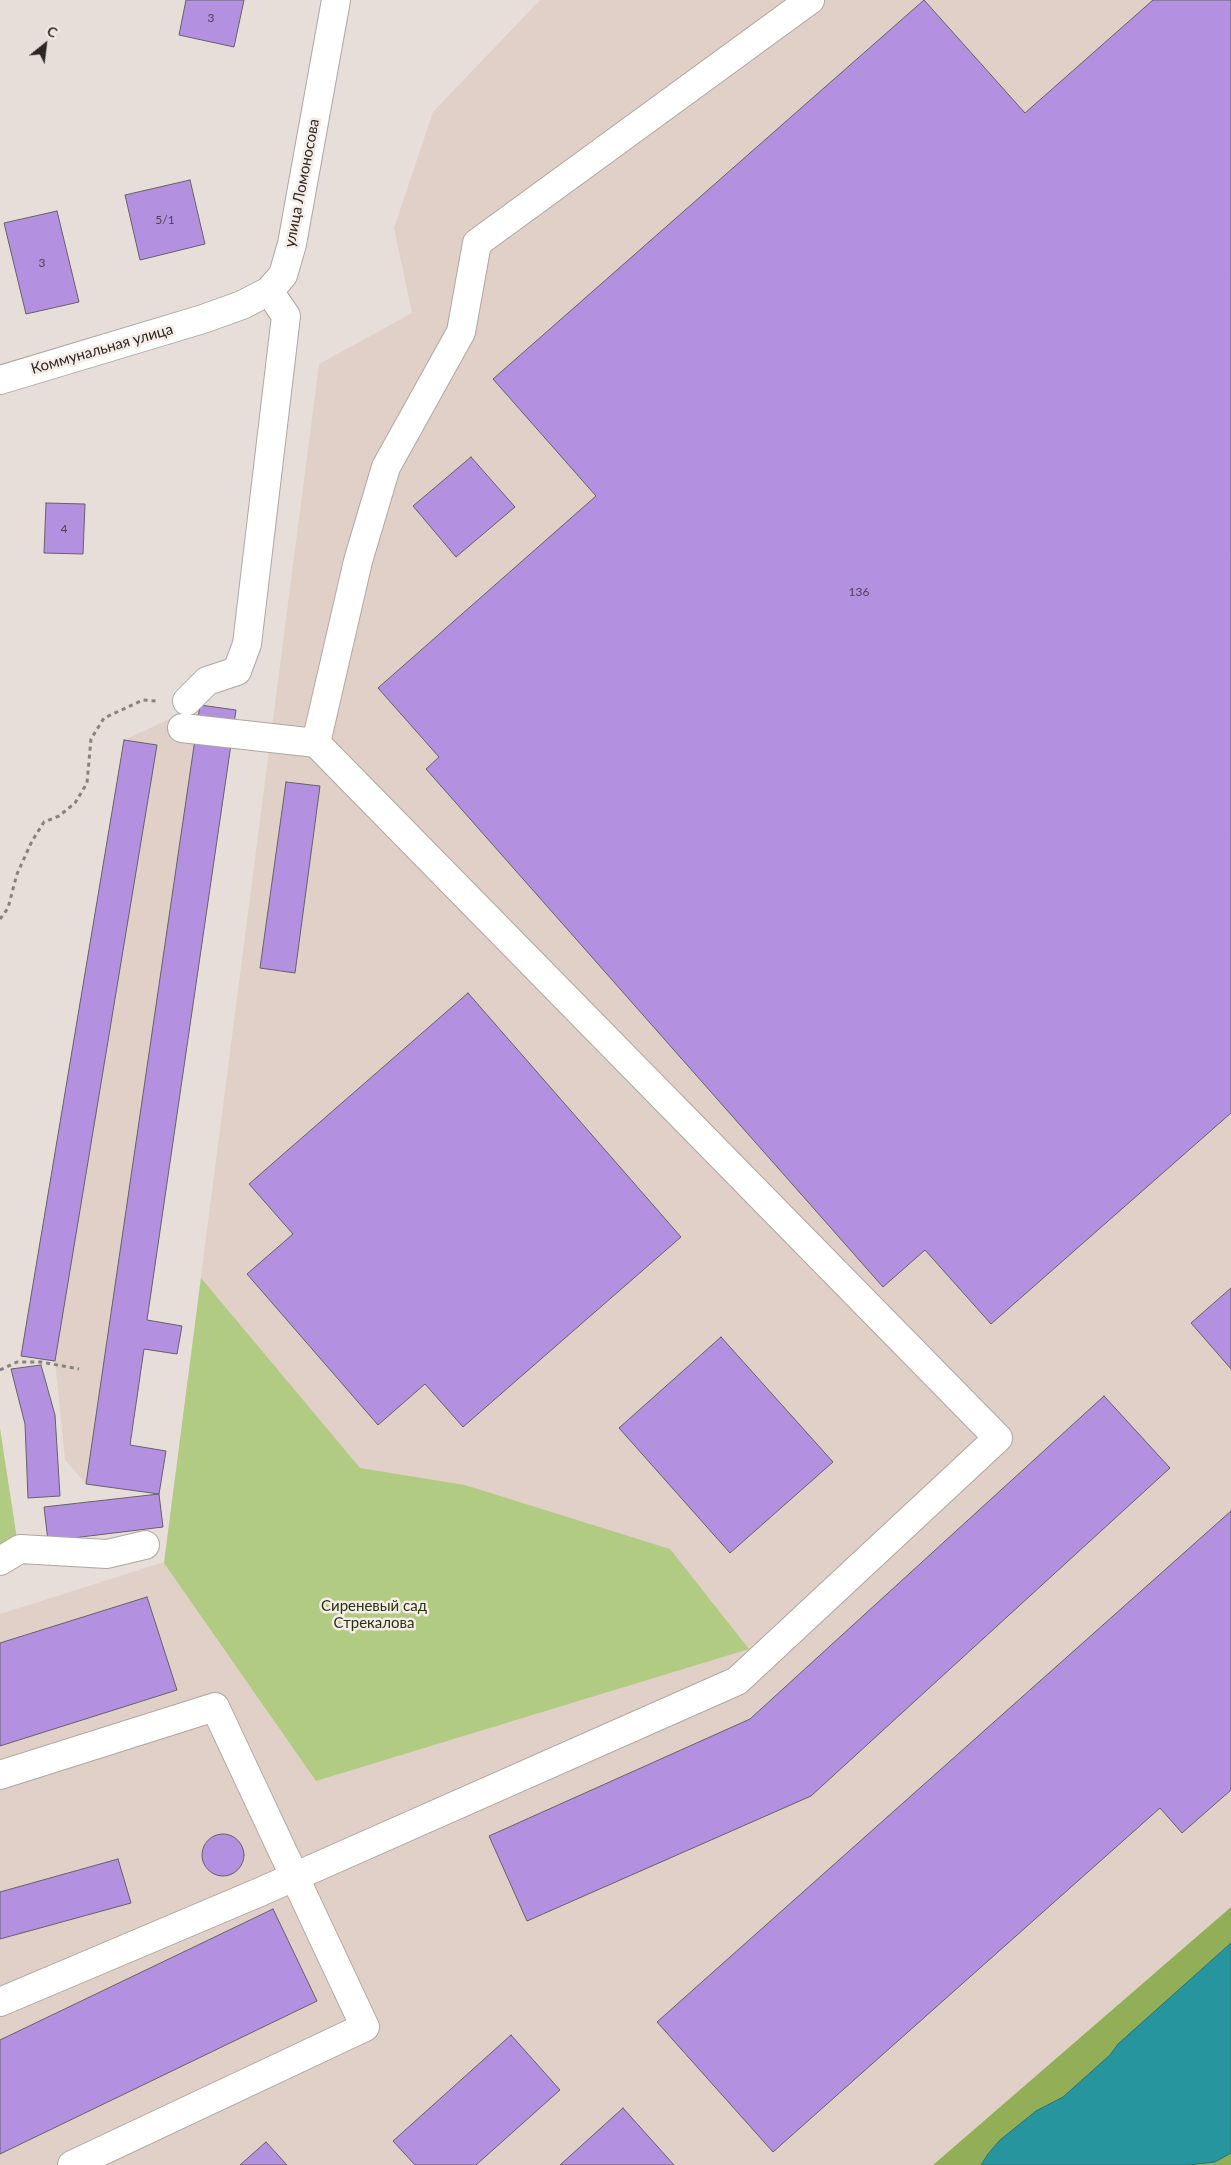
<!DOCTYPE html>
<meta charset="utf-8">
<style>
body{margin:0}
#map{position:relative;width:1231px;height:2165px;overflow:hidden;background:#e8ded9;font-family:Lato,sans-serif}
canvas{display:block}
.north{position:absolute;left:20px;top:20px;width:50px;height:50px;-webkit-text-stroke:4px #f6ece7;paint-order:stroke;rotate:29deg;font-size:14px;font-weight:700;line-height:20px;text-align:center;color:#2b2725}
.north::after{content:'';display:block;margin:auto;width:18px;height:22px;background:#2b2725;clip-path:polygon(50% 0,100% 100%,50% 72%,0 100%)}
</style>
<div id="map">
<canvas width="1231" height="2165"></canvas>
<div class="north">С</div>
</div>
<script>
const ctx = document.querySelector('canvas').getContext('2d');
ctx.lineJoin = 'round';
function fill(path, color) {
  ctx.fillStyle = color;
  ctx.fill(path, 'evenodd');
}
function shape(rows) {
  const path = new Path2D();
  for (const r of rows) {
    if (r.length === 3) {
      path.moveTo(r[0] + r[2], r[1]);
      path.arc(r[0], r[1], r[2], 0, 2 * Math.PI);
      continue;
    }
    path.moveTo(r[0], r[1]);
    for (let i = 2; i < r.length; i += 2) path.lineTo(r[i], r[i + 1]);
  }
  return path;
}
function trace(path, color, width, dash) {
  ctx.strokeStyle = color;
  ctx.lineWidth = width;
  ctx.lineCap = dash ? 'butt' : 'round';
  ctx.setLineDash(dash || []);
  ctx.stroke(path);
}
function label(font, color, halo, rows, align = 'center') {
  ctx.font = font + ' Lato,sans-serif';
  ctx.lineWidth = 5;
  ctx.setLineDash([]);
  ctx.textBaseline = 'middle';
  ctx.strokeStyle = halo;
  ctx.fillStyle = color;
  for (const [text, x, y, turn = 0] of rows) {
    ctx.save();
    ctx.translate(x, y);
    ctx.rotate((+turn || 0) * Math.PI / 180);
    ctx.textAlign = isNaN(turn) ? turn : align;
    if (halo) ctx.strokeText(text, 0, 0);
    ctx.fillText(text, 0, 0);
    ctx.restore();
  }
}
fill(shape([
 [540,0,1231,0,1231,1907,933,2165,0,2165,0,1614,164,1562,319,364,412,313,394,228,433,112],
 [200,705,236,710,147,1320,182,1326,177,1354,144,1350,130,1445,166,1451,159,1494,86,1484,65,1460,55,1362,21,1356,124,740]
]), '#e1d0c8');
fill(shape([
 [201,1278,360,1468,465,1485,670,1549,749,1649,316,1781,164,1563],
 [0,1428,17,1539,0,1550]
]), '#b2cb83');
fill(shape([
 [1231,1907,1231,2165,933,2165]
]), '#92ae57');
const water = shape([
 [1231,1943,1231,2153,1215,2162,1188,2165,981,2165,988,2154,1000,2140,1036,2111,1063,2097,1110,2055,1118,2044,1231,1943]
]);
fill(water, '#26959d');
trace(water, '#287479', 1);
const building = shape([
 [186,0,244,0,234,47,179,35,186,0],
 [924,0,1025,113,1153,0,1231,0,1231,1113,991,1324,925,1250,883,1287,426,769,439,757,378,688,596,496,493,379,924,0],
 [190,180,205,244,140,260,125,195,190,180],
 [57,211,79,302,26,314,4,223,57,211],
 [471,457,515,507,456,557,413,506,471,457],
 [46,503,85,504,83,554,44,553,46,503],
 [200,705,236,710,147,1320,182,1326,177,1354,144,1349,130,1445,166,1451,159,1494,86,1484,200,705],
 [124,740,157,745,55,1361,21,1356,124,740],
 [286,782,320,786,295,973,260,968,286,782],
 [468,993,681,1237,463,1427,425,1384,378,1425,247,1274,293,1234,249,1184,468,993],
 [1231,1288,1231,1369,1191,1323,1231,1288],
 [721,1337,833,1462,730,1553,619,1428,721,1337],
 [41,1365,55,1415,60,1496,28,1498,25,1424,11,1369,41,1365],
 [1104,1396,1170,1468,811,1796,527,1921,489,1836,750,1719,1104,1396],
 [159,1494,163,1527,48,1541,44,1507,159,1494],
 [1231,1511,1231,1790,1182,1833,1160,1808,773,2152,657,2022,1231,1511],
 [147,1597,177,1690,0,1746,0,1643,147,1597],
 [223,1855,21],
 [118,1859,131,1903,0,1939,0,1892,118,1859],
 [273,1909,317,2001,0,2154,0,2040,273,1909],
 [511,2035,560,2090,476,2165,415,2165,393,2141,511,2035],
 [623,2108,674,2165,560,2165,623,2108],
 [266,2142,287,2165,240,2165,266,2142]
]);
fill(building, '#b491e0');
trace(building, '#646169', 1);
const minor = shape([
 [0,380,203,319,242,305,269,291,283,275,292,244,336,0],
 [187,701,207,681,237,671,247,644,286,316,269,291],
 [182,728,316,743,358,561,386,467,461,332,477,243,810,0],
 [0,1561,20,1549,107,1554,145,1545],
 [0,1775,215,1707,365,2027,72,2165],
 [0,2002,260,1892,737,1681,998,1438,316,743]
]);
trace(minor, '#afa6a1', 30);
trace(shape([
 [0,919,8,908,17,874,32,841,44,822,59,816,75,803,87,783,91,739,104,718,143,700,156,701],
 [0,1370,17,1362,41,1362,79,1369]
]), '#88817e', 3, [4, 4]);
trace(minor, '#fff', 28);
label('12px', '#4d4254', null, [
 ["3",211,18],
 ["5/1",165,220],
 ["3",42,263],
 ["4",64,529],
 ["136",859,592]
]);
label('15px', '#2b2725', '#f6ece7', [
 ["улица Ломоносова",302,183,-79],
 ["Коммунальная улица",102,349,-16]
]);
label('15px', '#28340f', '#f6ece7', [
 ["Сиреневый сад",374,1606],
 ["Стрекалова",374,1623]
]);
</script>
